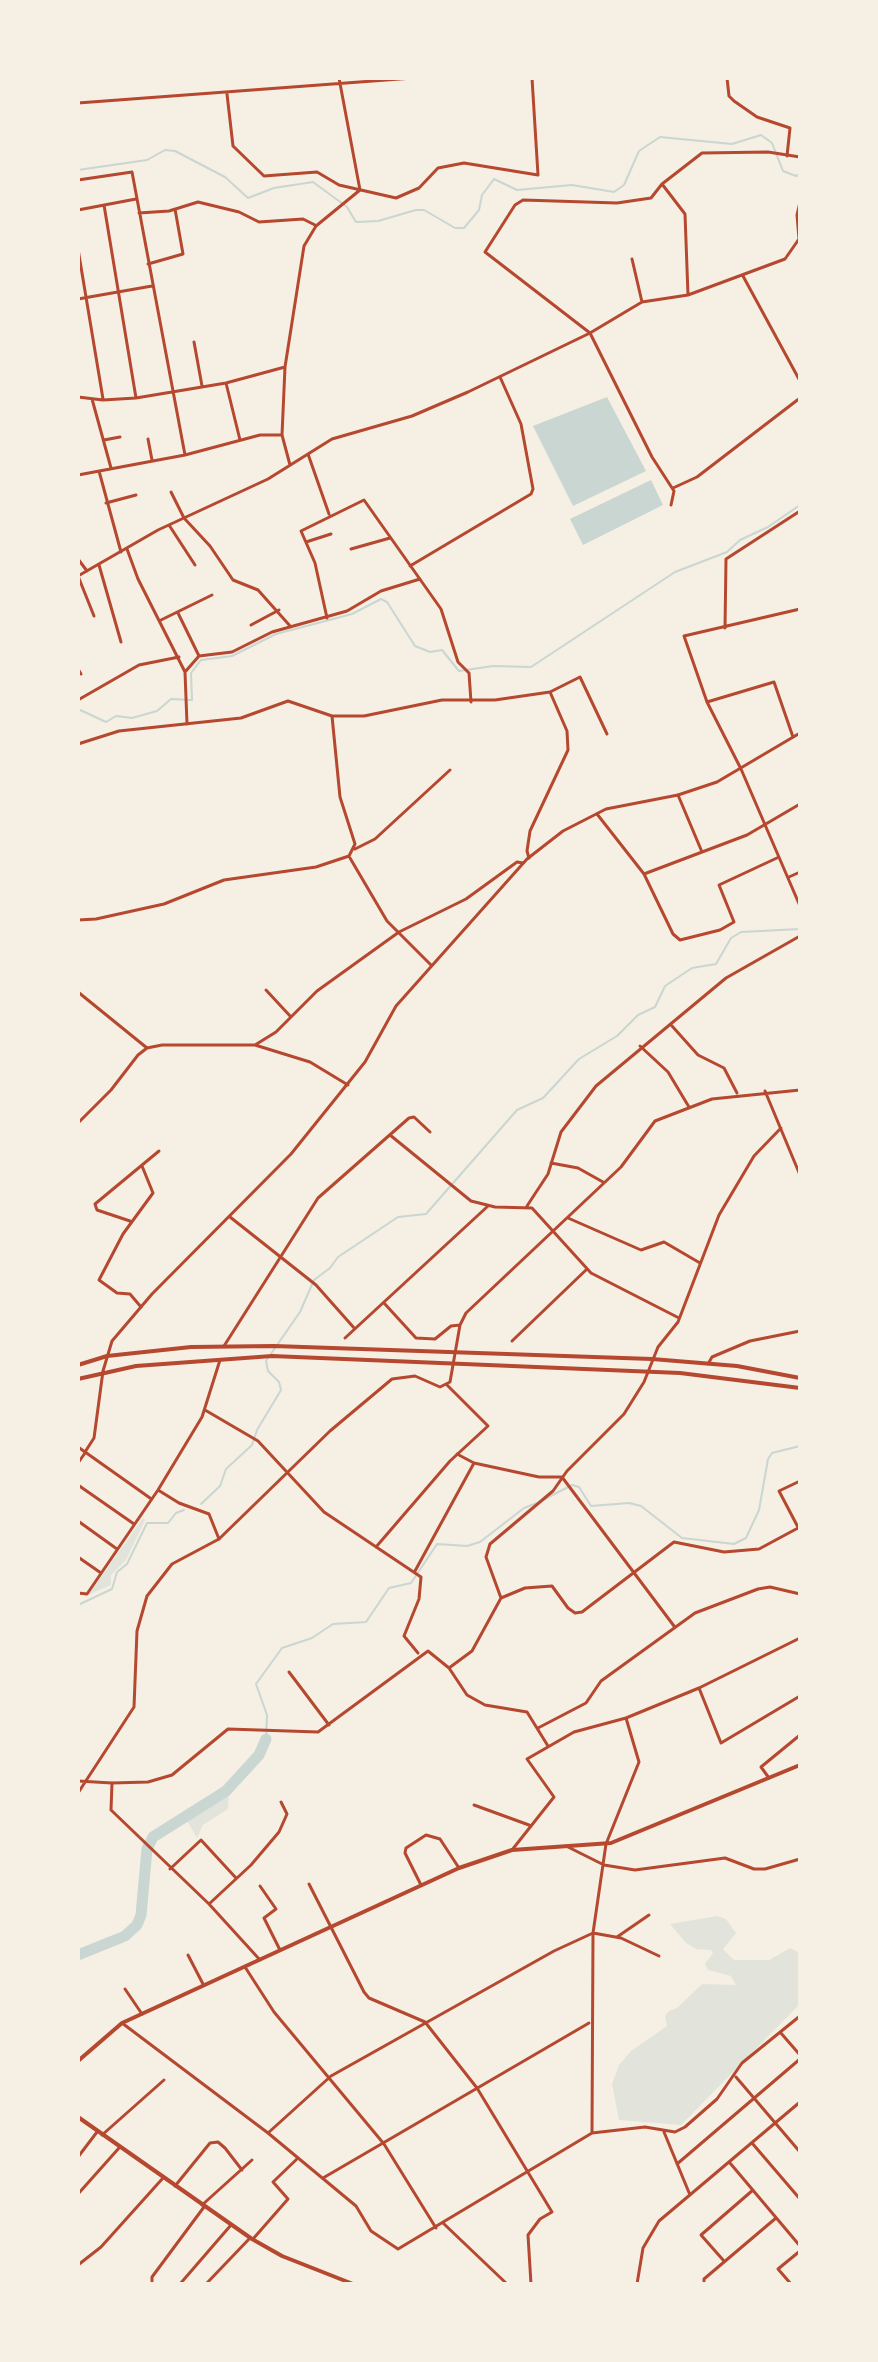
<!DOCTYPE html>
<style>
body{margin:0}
#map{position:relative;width:878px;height:2362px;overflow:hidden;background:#f6efe4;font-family:"Public Sans",sans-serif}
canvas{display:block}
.frame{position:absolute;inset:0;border:80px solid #f6efe4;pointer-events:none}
</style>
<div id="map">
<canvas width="878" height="2362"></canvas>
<div class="frame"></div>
</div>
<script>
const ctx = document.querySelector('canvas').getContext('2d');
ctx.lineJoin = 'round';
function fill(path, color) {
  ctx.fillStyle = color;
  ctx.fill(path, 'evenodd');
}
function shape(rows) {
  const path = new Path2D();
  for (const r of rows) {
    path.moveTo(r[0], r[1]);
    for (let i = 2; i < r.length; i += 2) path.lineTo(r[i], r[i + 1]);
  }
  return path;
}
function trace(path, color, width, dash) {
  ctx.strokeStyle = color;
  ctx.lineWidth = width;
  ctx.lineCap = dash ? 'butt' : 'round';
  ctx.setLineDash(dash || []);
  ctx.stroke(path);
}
fill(shape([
 [143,1518,145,1520,126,1560,111,1575,111,1585,88,1595],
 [229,1792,228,1809,203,1825,197,1838,186,1819],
 [717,1916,726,1919,736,1933,723,1949,734,1960,769,1960,790,1948,798,1952,800,2004,681,2125,619,2120,612,2084,619,2065,631,2051,667,2026,665,2016,669,2011,677,2008,702,1984,736,1985,731,1976,708,1970,705,1964,713,1953,711,1950,696,1949,686,1943,670,1924]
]), '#e2e4dc');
fill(shape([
 [607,397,646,471,573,506,533,426],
 [651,480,663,505,583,545,570,519]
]), '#c9d6d2');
trace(shape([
 [78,170,147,160,165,150,175,151,225,177,248,198,274,188,313,182,347,207,356,222,378,221,416,210,424,210,455,228,464,228,479,210,482,195,494,179,517,190,572,185,614,192,624,185,639,151,660,137,732,144,761,135,772,143,783,171,796,176,800,174],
 [78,709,106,722,116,716,132,718,157,711,171,699,192,700,191,673,201,660,232,656,276,634,352,614,381,599,387,602,415,646,430,652,442,650,459,671,493,666,531,667,675,572,727,552,740,540,768,527,800,505],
 [543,1500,572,1485,579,1487,591,1506,629,1503,641,1506,682,1538,734,1544,746,1538,759,1510,768,1459,772,1453,800,1446],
 [201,1504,220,1486,226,1469,252,1445,257,1430,281,1390,279,1382,268,1371,266,1361,300,1312,314,1280,330,1268,338,1257,398,1217,426,1214,517,1110,543,1098,579,1059,617,1036,638,1015,655,1007,665,986,692,968,716,964,731,938,741,932,800,929],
 [78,1605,112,1589,117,1572,127,1564,147,1523,168,1523,176,1513,184,1510],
 [266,1739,267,1715,256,1684,282,1648,312,1638,333,1624,366,1622,389,1588,411,1583,437,1544,467,1546,480,1542,524,1508,537,1503]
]), '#c9d6d2', 2);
trace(shape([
 [78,1955,125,1936,137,1925,141,1915,147,1849,153,1837,226,1791,259,1755,266,1739]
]), '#c9d6d2', 11);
trace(shape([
 [727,78,729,96,734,101,757,117,790,128,787,156],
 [227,94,233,146,264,176,317,172,339,185,396,198,419,188,438,168,464,163,538,175,532,78],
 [78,103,413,78],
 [78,180,132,172,185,455],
 [662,184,685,214,688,295],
 [104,205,136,398],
 [78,210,136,199],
 [139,213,169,211,198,202,239,212,259,222,303,219,315,225],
 [78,249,103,399],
 [632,259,642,302],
 [148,264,183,254,175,209],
 [743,276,800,381],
 [78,299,152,286],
 [194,342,202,386],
 [226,383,240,440],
 [78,397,103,400,136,398,226,383,285,367],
 [92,399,111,468],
 [148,439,152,460],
 [104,440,120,437],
 [308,454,329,514],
 [290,465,282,435,285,367,304,246,316,226,360,190,339,78],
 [99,471,121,552],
 [78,475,185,455,260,435,282,435],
 [673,488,697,477,800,398],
 [171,492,184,518,210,546,233,580,258,590,291,627],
 [106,503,136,495],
 [671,505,674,491,652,457,590,333,485,252,515,205,523,200,617,203,651,198,662,184,702,153,768,152,800,157],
 [169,525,195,565],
 [306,542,331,534],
 [127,549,138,579,185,672,187,724],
 [351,549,390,538],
 [78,559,87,571],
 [99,565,121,642],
 [410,566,531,494,533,489,521,424,500,377],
 [78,576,158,530,268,479,332,439,412,416,468,392,590,333,642,302,688,295,785,259,799,239,797,215,800,202],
 [78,576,94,616],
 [800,609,684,636,707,702,741,769,800,906],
 [178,613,199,656],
 [327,618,315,563,301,531,364,500,441,609,458,662,469,673,471,702],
 [161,620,212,595],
 [251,625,279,610],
 [725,628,726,559,800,511],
 [78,669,81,674],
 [185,672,199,656,232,652,272,632,347,611,381,591,420,579],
 [78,700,139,665,179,657],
 [707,702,774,682,793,737],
 [78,744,119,731,241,718,288,701,332,716,364,716,442,700,495,700,550,692,580,677,607,734],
 [678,795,702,852],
 [597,814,644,874,673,934,680,940,720,930,734,922,719,885,779,857],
 [355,849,375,839,450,770],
 [350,858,387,921,431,965],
 [529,858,527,851,530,831,568,750,567,731,550,692],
 [644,874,747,835,800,804],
 [789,877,800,872],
 [78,920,96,919,164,904,224,880,316,867,349,856,355,844,340,797,332,716],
 [266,990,291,1017],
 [78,992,147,1048],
 [672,1026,698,1055,724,1068,737,1093],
 [255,1045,276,1032,317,991,399,932,466,899,517,862,523,863],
 [640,1046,668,1072,689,1107],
 [765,1091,800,1175],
 [78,1123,111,1090,138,1055,147,1048,162,1045,255,1045,310,1062,348,1085],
 [390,1135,471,1201,495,1207,532,1208,591,1273,679,1318],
 [551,1163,578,1168,603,1182],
 [527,1206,548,1174,561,1132,596,1086,726,978,800,936],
 [230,1217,316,1285,355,1329],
 [568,1218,641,1250,664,1242,700,1263],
 [130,1221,97,1210,95,1204,159,1151],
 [384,1303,416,1338,435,1339,451,1326,460,1325],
 [141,1307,130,1294,117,1293,99,1280,123,1234,153,1193,142,1166],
 [345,1338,488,1206],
 [512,1341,587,1269],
 [224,1346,318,1198,409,1118,414,1117,430,1132],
 [708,1364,712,1357,750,1341,800,1331],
 [205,1410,258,1441,324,1512,421,1577,419,1599,404,1636,418,1653],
 [78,1447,150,1498],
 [457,1454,474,1463,539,1477,562,1477,674,1626],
 [78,1463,85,1453],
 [800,1481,779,1491,800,1531],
 [78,1485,134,1524],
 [158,1490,179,1503,209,1514,219,1539,330,1431,392,1379,415,1376,440,1387,450,1382,460,1325,466,1313,621,1167,655,1121,712,1099,800,1090],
 [78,1521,117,1549],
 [376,1547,450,1461,488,1426,447,1385],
 [78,1557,101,1573],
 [415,1571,474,1463],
 [78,1593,87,1594,158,1490,202,1417,220,1360],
 [501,1598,525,1588,552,1586,568,1608,575,1613,582,1612,674,1542,724,1552,759,1549,798,1528],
 [449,1668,472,1651,501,1598,486,1557,490,1544,553,1491,567,1471,624,1414,644,1382,658,1347,678,1322,719,1215,754,1156,781,1128],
 [289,1672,329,1725],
 [699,1688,721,1743,800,1696],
 [538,1728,586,1703,601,1681,695,1613,758,1589,770,1587,800,1594],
 [769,1778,761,1767,800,1735],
 [474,1805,529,1825],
 [566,1846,604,1865,635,1870,725,1858,754,1869,765,1869,800,1859],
 [512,1850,554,1797,527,1759,574,1732,626,1718,699,1688,800,1638],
 [170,1869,201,1840,236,1878],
 [309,1884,364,1992,369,1998,425,2022,477,2088,552,2212,540,2219,528,2235,531,2284],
 [421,1885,405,1853,406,1848,426,1835,440,1839,459,1868],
 [260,1886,276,1909,264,1918,280,1950],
 [209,1904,251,1865,279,1832,287,1814,281,1802],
 [617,1937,649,1915],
 [188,1955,203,1984],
 [260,1960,209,1904,111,1810,112,1783,148,1782,172,1775,228,1729,318,1732,428,1651,449,1668,467,1695,485,1705,527,1712,548,1746],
 [245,1967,274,2012,384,2144,436,2228],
 [125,1989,142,2014],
 [122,2023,268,2133,356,2206,371,2231,398,2249,592,2133,645,2127,675,2132,685,2127,717,2099,742,2063,800,2016],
 [780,2032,800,2055],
 [736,2077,800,2152],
 [592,2132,593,1933,606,1844,639,1762,626,1718],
 [664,2132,690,2195],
 [268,2133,331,2076,554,1951,593,1933,621,1938,659,1956],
 [102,2135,164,2080],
 [752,2143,800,2199],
 [78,2157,97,2132],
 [730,2163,800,2246],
 [677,2164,800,2059],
 [323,2178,589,2023],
 [175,2186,210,2143,218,2142,225,2148,242,2170],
 [78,2194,119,2148],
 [202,2205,252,2160],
 [443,2223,507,2284],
 [253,2239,288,2199,273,2182,298,2158],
 [724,2261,701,2235,753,2190],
 [78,2265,101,2247,163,2178],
 [152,2284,152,2277,204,2207],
 [180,2284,231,2225],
 [206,2284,250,2238],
 [637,2284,643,2248,659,2221,800,2102],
 [704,2284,704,2279,776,2218],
 [791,2284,778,2269,800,2251]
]), '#b5482f', 3);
trace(shape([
 [85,1452,94,1438,103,1371,112,1341,152,1294,291,1154,365,1062,396,1006,527,859,563,831,606,809,678,795,717,782,800,733],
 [78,1781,112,1783],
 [78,1793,134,1707,137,1631,147,1596,172,1564,219,1539]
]), '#b5482f', 3);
trace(shape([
 [78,2061,122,2023,459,1868,512,1850,611,1843,800,1765]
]), '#b5482f', 4);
trace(shape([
 [78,1365,107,1356,191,1347,274,1346,652,1359,737,1366,800,1378],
 [78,1379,136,1366,272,1356,680,1373,800,1388],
 [78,2117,252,2239,282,2256,353,2284]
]), '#b5482f', 4);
</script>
